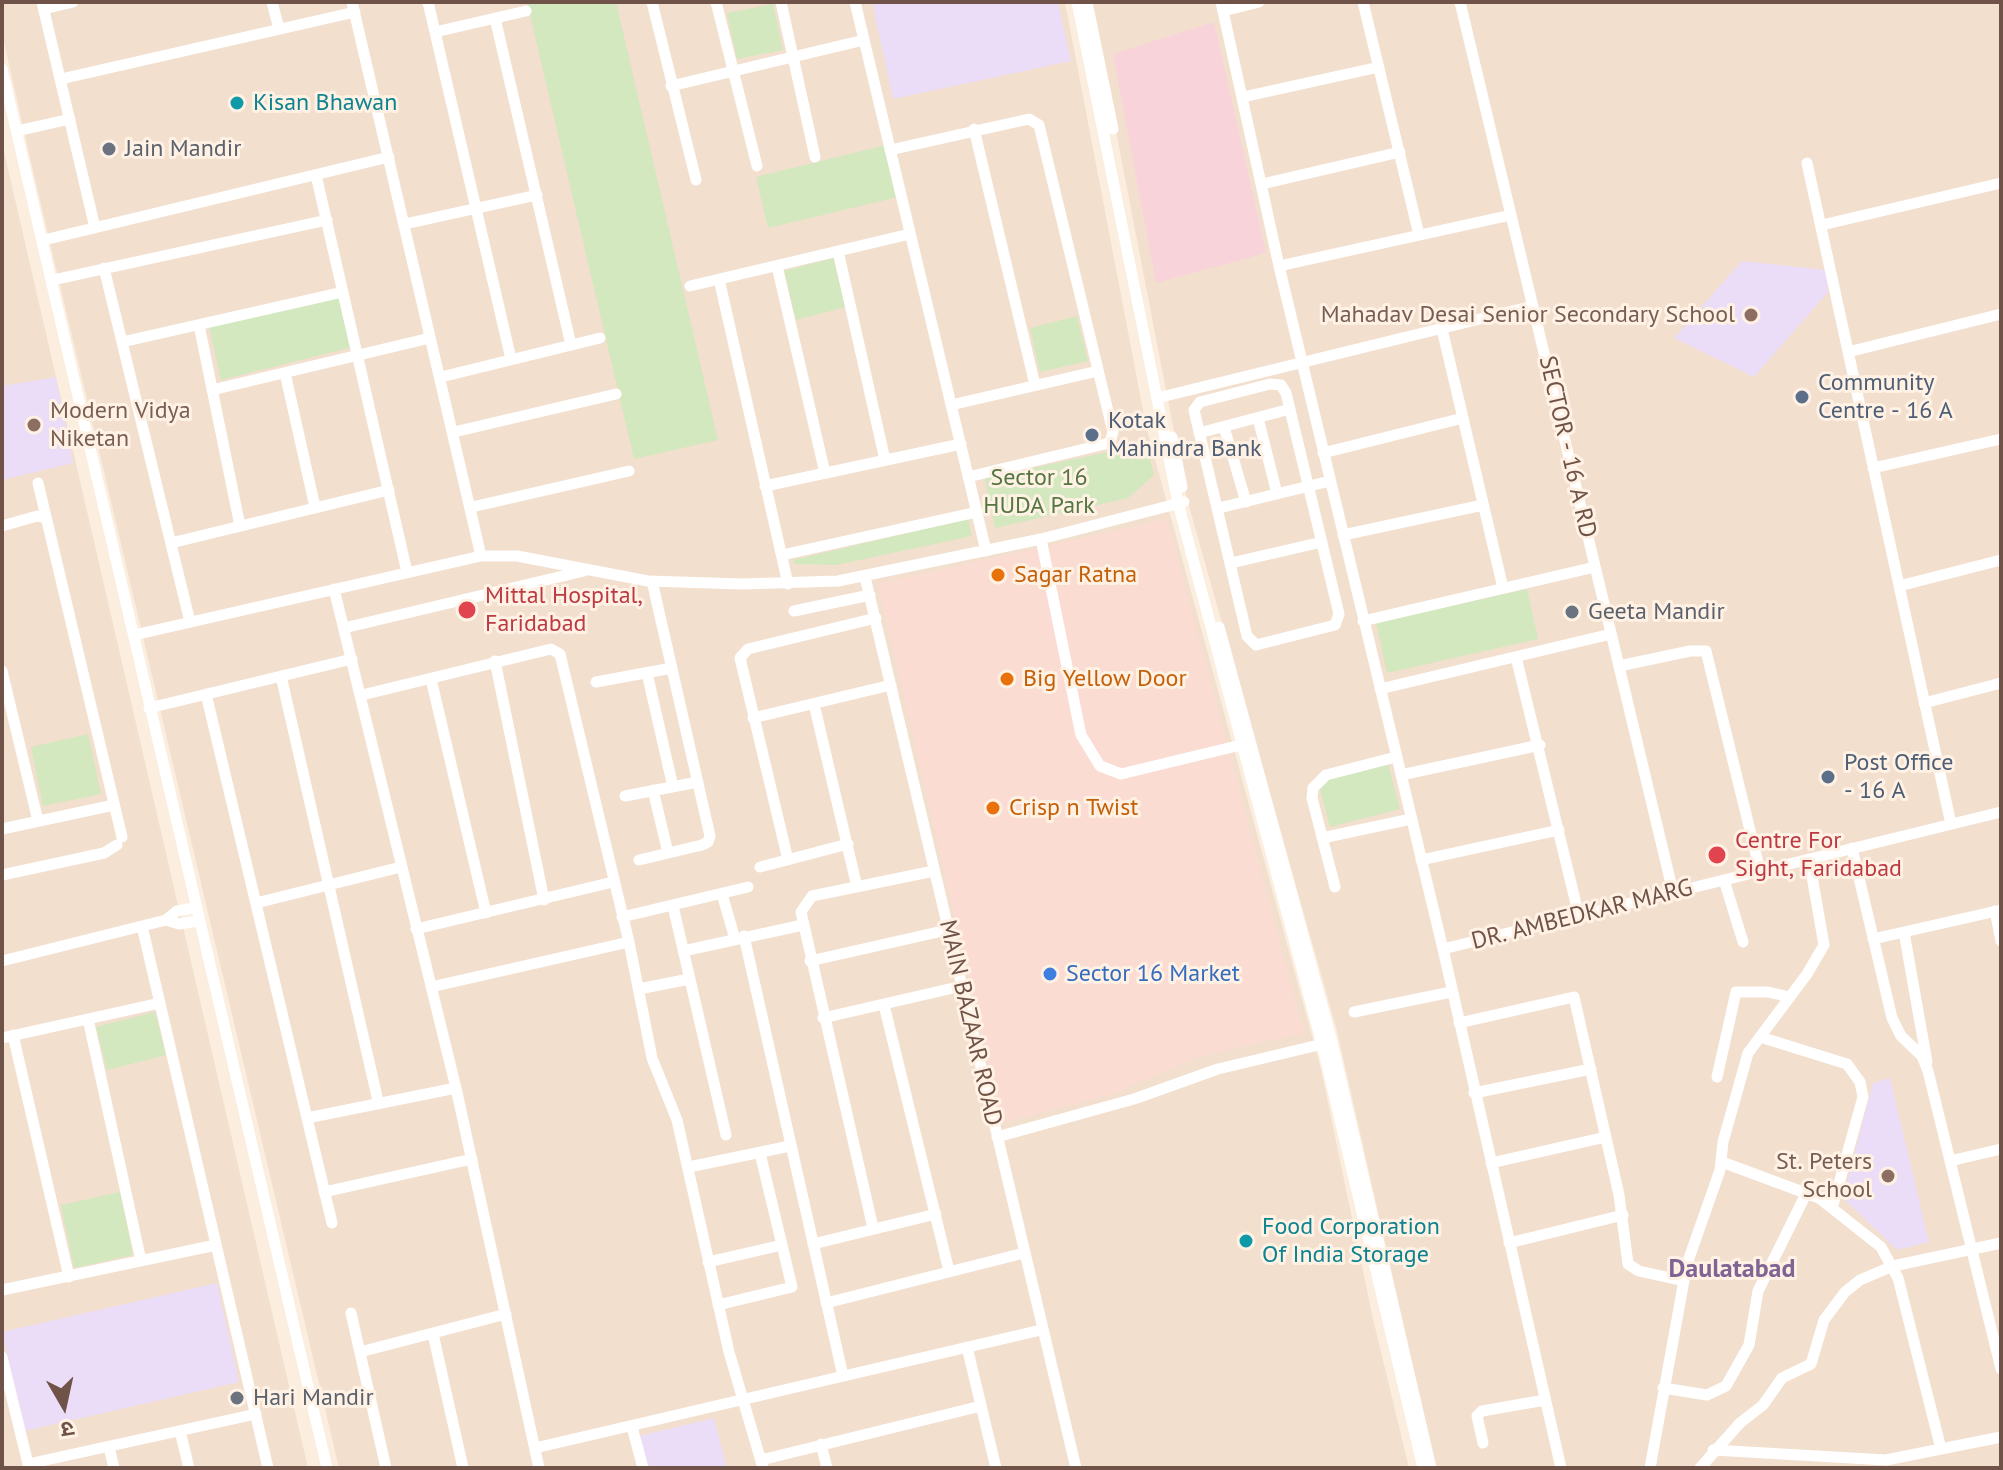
<!DOCTYPE html>
<meta charset="utf-8">
<style>
body{margin:0}
#map{position:relative;width:2003px;height:1470px;overflow:hidden;background:#fbeedf;font-family:"PT Sans","Noto Sans Devanagari",sans-serif}
canvas{display:block}
.frame{position:absolute;inset:0;border:4px solid #705348;pointer-events:none}
.north{position:absolute;left:24px;top:1366px;width:80px;height:80px;-webkit-text-stroke:6px #fff2e5;paint-order:stroke;rotate:171deg;font-size:22px;font-weight:700;line-height:32px;text-align:center;color:#705348}
.north::after{content:'';display:block;margin:auto;width:28px;height:36px;background:#705348;clip-path:polygon(50% 0,100% 100%,50% 72%,0 100%)}
</style>
<div id="map">
<canvas width="2003" height="1470"></canvas>
<div class="frame"></div>
<div class="north">उ</div>
</div>
<script>
const ctx = document.querySelector('canvas').getContext('2d');
ctx.lineJoin = 'round';
function fill(path, color) {
  ctx.fillStyle = color;
  ctx.fill(path, 'evenodd');
}
function shape(rows) {
  const path = new Path2D();
  for (const r of rows) {
    path.moveTo(r[0], r[1]);
    for (let i = 2; i < r.length; i += 2) path.lineTo(r[i], r[i + 1]);
  }
  return path;
}
function trace(path, color, width, dash) {
  ctx.strokeStyle = color;
  ctx.lineWidth = width;
  ctx.lineCap = dash ? 'butt' : 'round';
  ctx.setLineDash(dash || []);
  ctx.stroke(path);
}
function label(font, color, halo, rows, align = 'center') {
  ctx.font = font + ' "PT Sans",sans-serif';
  ctx.lineWidth = 6;
  ctx.setLineDash([]);
  ctx.textBaseline = 'middle';
  ctx.strokeStyle = halo;
  ctx.fillStyle = color;
  for (const [text, x, y, turn = 0] of rows) {
    ctx.save();
    ctx.translate(x, y);
    ctx.rotate((+turn || 0) * Math.PI / 180);
    ctx.textAlign = isNaN(turn) ? turn : align;
    if (halo) ctx.strokeText(text, 0, 0);
    ctx.fillText(text, 0, 0);
    ctx.restore();
  }
}
fill(shape([
 [2,2,1065,2,1146,426,1321,1069,1373,1319,1409,1468,339,1468,30,158,2,33],
 [1091,2,2001,2,2001,1468,1436,1468,1337,1031,1187,499],
 [2,143,56,377,308,1468,2,1468]
]), '#f2dfce');
fill(shape([
 [1167,519,1304,1033,1201,1056,1112,1094,1002,1123,878,584]
]), '#fbdcd3');
fill(shape([
 [872,2,1058,2,1071,61,893,99],
 [1742,261,1826,270,1828,292,1754,377,1674,338],
 [56,377,73,463,2,480,2,386],
 [1890,1078,1929,1242,1897,1250,1843,1198,1873,1083],
 [217,1283,239,1382,25,1431,2,1332],
 [714,1418,727,1468,643,1468,635,1437]
]), '#ebddf7');
fill(shape([
 [1214,22,1266,253,1156,283,1113,54]
]), '#f9d3da');
fill(shape([
 [527,2,616,2,718,440,634,459],
 [773,4,783,50,737,59,727,13],
 [886,145,898,197,768,228,756,177],
 [833,258,846,307,796,320,784,271],
 [340,294,352,347,221,380,209,326],
 [1077,316,1088,361,1040,372,1030,328],
 [1146,444,1154,475,1128,498,995,528,985,478],
 [968,519,972,536,836,565,795,564,793,560],
 [1527,589,1538,639,1387,673,1376,623],
 [88,734,101,794,43,806,31,747],
 [1387,760,1400,809,1330,827,1317,778],
 [155,1012,166,1055,107,1070,96,1027],
 [120,1192,133,1255,74,1268,61,1205]
]), '#d3e8bf');
trace(shape([
 [42,2,95,228],
 [272,2,279,29],
 [352,2,481,556],
 [428,2,511,359],
 [652,2,696,180],
 [716,2,757,166],
 [781,2,815,157],
 [855,2,986,551],
 [1077,2,1178,503,1322,1044,1423,1468],
 [1087,2,1113,129],
 [1221,2,1279,266,1443,949,1561,1468],
 [1363,2,1419,235],
 [1460,2,1673,892],
 [44,9,73,2],
 [1223,11,1259,2],
 [495,18,571,345],
 [435,32,526,11],
 [2,69,327,1468],
 [61,79,355,12],
 [671,86,864,40],
 [1243,97,1379,67],
 [974,129,1035,385],
 [17,131,70,119],
 [890,150,1029,119,1039,125,1113,432,1110,442,1105,444,968,477],
 [1807,163,1951,824],
 [316,175,407,572],
 [1262,184,1400,152],
 [405,224,537,195],
 [1822,225,2001,183],
 [44,240,389,157],
 [838,251,885,460],
 [777,266,825,473],
 [1279,266,1511,215],
 [104,268,190,622],
 [719,279,788,584],
 [53,280,327,220],
 [690,286,910,234],
 [199,325,240,526],
 [1442,329,1503,588],
 [122,342,343,292],
 [1848,352,2001,314],
 [285,373,315,507],
 [441,377,600,338],
 [1270,384,1281,385,1286,393,1339,614,1335,625,1256,645,1247,636,1194,410,1200,402,1270,384],
 [212,390,430,338],
 [1157,398,1533,306],
 [951,405,1098,371],
 [1258,418,1277,494],
 [1224,427,1246,502],
 [454,432,616,394],
 [1199,433,1290,409],
 [1172,437,1182,487],
 [1323,453,1463,418],
 [1873,468,2001,439],
 [38,483,122,837],
 [765,486,961,444],
 [472,507,629,471],
 [1219,508,1330,481],
 [2,526,37,516,46,518],
 [1343,535,1483,505],
 [1041,539,1081,735,1100,766,1121,774,1245,744],
 [171,543,389,490],
 [782,555,977,512],
 [1231,563,1322,542],
 [865,577,1076,1468],
 [1899,586,2001,560],
 [334,589,456,1088,539,1468],
 [794,611,870,595],
 [1363,621,1595,567],
 [1219,627,1332,1042,1431,1468],
 [344,628,584,571],
 [134,635,481,556,517,556,648,581,742,584,838,581,1041,539,1184,502],
 [1516,657,1579,916],
 [495,661,544,900],
 [1619,666,1690,651,1706,651,1760,871],
 [2,671,38,821],
 [647,673,673,787],
 [281,676,378,1101],
 [431,679,486,913],
 [596,682,672,668],
 [1380,689,1611,634],
 [206,694,332,1223],
 [362,695,551,649,560,654,629,942,652,1058,677,1120,729,1352,763,1468],
 [1924,703,2001,683],
 [814,704,857,887],
 [149,708,352,659],
 [753,718,891,685],
 [1401,775,1540,745],
 [653,790,668,853],
 [625,796,698,782],
 [2,829,114,805],
 [1322,838,1411,819],
 [1852,848,1892,1018,1901,1036,1922,1056,1928,1071,2001,1369],
 [639,860,702,845,708,842,710,836,652,581],
 [788,860,740,658,748,649,876,618],
 [1421,860,1559,830],
 [760,867,848,844],
 [2,875,104,853,117,845],
 [1724,880,1743,942],
 [1335,887,1312,798,1313,788,1326,775,1396,757],
 [722,894,735,939],
 [256,903,401,867],
 [673,906,726,1135],
 [194,908,177,911,166,920,179,924,197,921],
 [1995,911,2001,941],
 [622,917,748,887],
 [142,926,268,1468],
 [416,929,613,882],
 [1904,932,1927,1062],
 [744,936,843,1376],
 [1873,939,2001,910],
 [1443,949,2001,812],
 [683,951,803,925],
 [2,961,166,920],
 [810,961,947,930],
 [431,987,629,942],
 [639,989,689,979],
 [884,1005,949,1271],
 [1354,1012,1451,992],
 [823,1018,962,986],
 [88,1019,141,1261],
 [1459,1023,1574,997,1619,1195,1628,1264,1639,1271,1684,1281],
 [13,1035,69,1277],
 [1760,1037,1847,1064,1860,1082,1863,1097,1833,1205],
 [2,1038,160,1003],
 [1717,1077,1736,992,1768,992,1790,997],
 [1474,1093,1591,1069],
 [307,1118,456,1088],
 [997,1137,1134,1099,1218,1069,1327,1043],
 [1950,1161,2001,1149],
 [1722,1162,1819,1198,1881,1247,1898,1278,1941,1449],
 [1491,1163,1606,1137],
 [689,1167,790,1146],
 [324,1192,472,1159],
 [873,1228,801,912,812,896,934,871],
 [1509,1243,1623,1215],
 [813,1244,936,1214],
 [708,1262,782,1245],
 [2,1290,216,1245],
 [826,1303,1024,1253],
 [718,1305,792,1287,760,1153],
 [351,1313,386,1468],
 [433,1334,463,1468],
 [967,1347,996,1468],
 [360,1352,506,1314],
 [2,1357,29,1468],
 [1663,1388,1707,1395,1726,1386,1749,1345,1758,1291,1807,1192],
 [632,1427,643,1468],
 [180,1431,189,1468],
 [1483,1443,1477,1416,1482,1411,1545,1400],
 [821,1444,827,1468],
 [109,1447,114,1468],
 [535,1448,1041,1330],
 [1713,1450,1886,1460,2001,1437],
 [761,1460,981,1406],
 [28,1464,256,1414],
 [1650,1468,1687,1264,1720,1170,1723,1142,1748,1053,1807,974,1824,945,1809,859],
 [1700,1468,1740,1423,1763,1405,1782,1378,1811,1364,1824,1320,1845,1292,1860,1280,1893,1266,2001,1243]
]), '#fff', 11);
for (const [x, y, r, color] of [
 [237,103,8,"#0f9aa8"],
 [109,149,8,"#6b7280"],
 [1751,315,8,"#8d6e63"],
 [1802,397,8,"#5c6f8a"],
 [34,425,8,"#8d6e63"],
 [1092,435,8,"#5c6f8a"],
 [998,575,8,"#e8710a"],
 [467,610,10,"#e0444e"],
 [1572,612,8,"#6b7280"],
 [1007,679,8,"#e8710a"],
 [1828,777,8,"#5c6f8a"],
 [993,808,8,"#e8710a"],
 [1717,855,10,"#e0444e"],
 [1050,974,8,"#3f7fe0"],
 [1888,1176,8,"#8d6e63"],
 [1246,1241,8,"#0f9aa8"],
 [237,1398,8,"#6b7280"]
]) {
  const dot = new Path2D();
  dot.arc(x, y, r, 0, 2 * Math.PI);
  ctx.fillStyle = color;
  ctx.fill(dot);
  trace(dot, '#fff2e5', 3);
}
label('24px', '#0d838f', '#fff2e5', [
 ["Kisan Bhawan",253,103],
 ["Food Corporation",1262,1227],
 ["Of India Storage",1262,1255]
], 'left');
label('24px', '#5b616d', '#fff2e5', [
 ["Jain Mandir",125,149],
 ["Geeta Mandir",1588,612],
 ["Hari Mandir",253,1398]
], 'left');
label('24px', '#785e54', '#fff2e5', [
 ["Mahadav Desai Senior Secondary School",1735,315],
 ["Modern Vidya",50,411,"left"],
 ["Niketan",50,439,"left"],
 ["St. Peters",1872,1162],
 ["School",1872,1190]
], 'right');
label('24px', '#4e5e75', '#fff2e5', [
 ["Community",1818,383],
 ["Centre - 16 A",1818,411],
 ["Kotak",1108,421],
 ["Mahindra Bank",1108,449],
 ["Post Office",1844,763],
 ["- 16 A",1844,791]
], 'left');
label('24px', '#705348', '#fff2e5', [
 ["SECTOR - 16 A RD",1567,447,77],
 ["DR. AMBEDKAR MARG",1582,915,-14],
 ["MAIN BAZAAR ROAD",970,1023,77]
]);
label('24px', '#547641', '#fff2e5', [
 ["Sector 16",1039,478],
 ["HUDA Park",1039,506]
]);
label('24px', '#c56008', '#fff2e5', [
 ["Sagar Ratna",1014,575],
 ["Big Yellow Door",1023,679],
 ["Crisp n Twist",1009,808]
], 'left');
label('24px', '#be3a42', '#fff2e5', [
 ["Mittal Hospital,",485,596],
 ["Faridabad",485,624],
 ["Centre For",1735,841],
 ["Sight, Faridabad",1735,869]
], 'left');
label('24px', '#366cbe', '#fff2e5', [
 ["Sector 16 Market",1066,974]
], 'left');
label('bold 26px', '#806494', '#fff2e5', [
 ["Daulatabad",1732,1270]
]);
</script>
